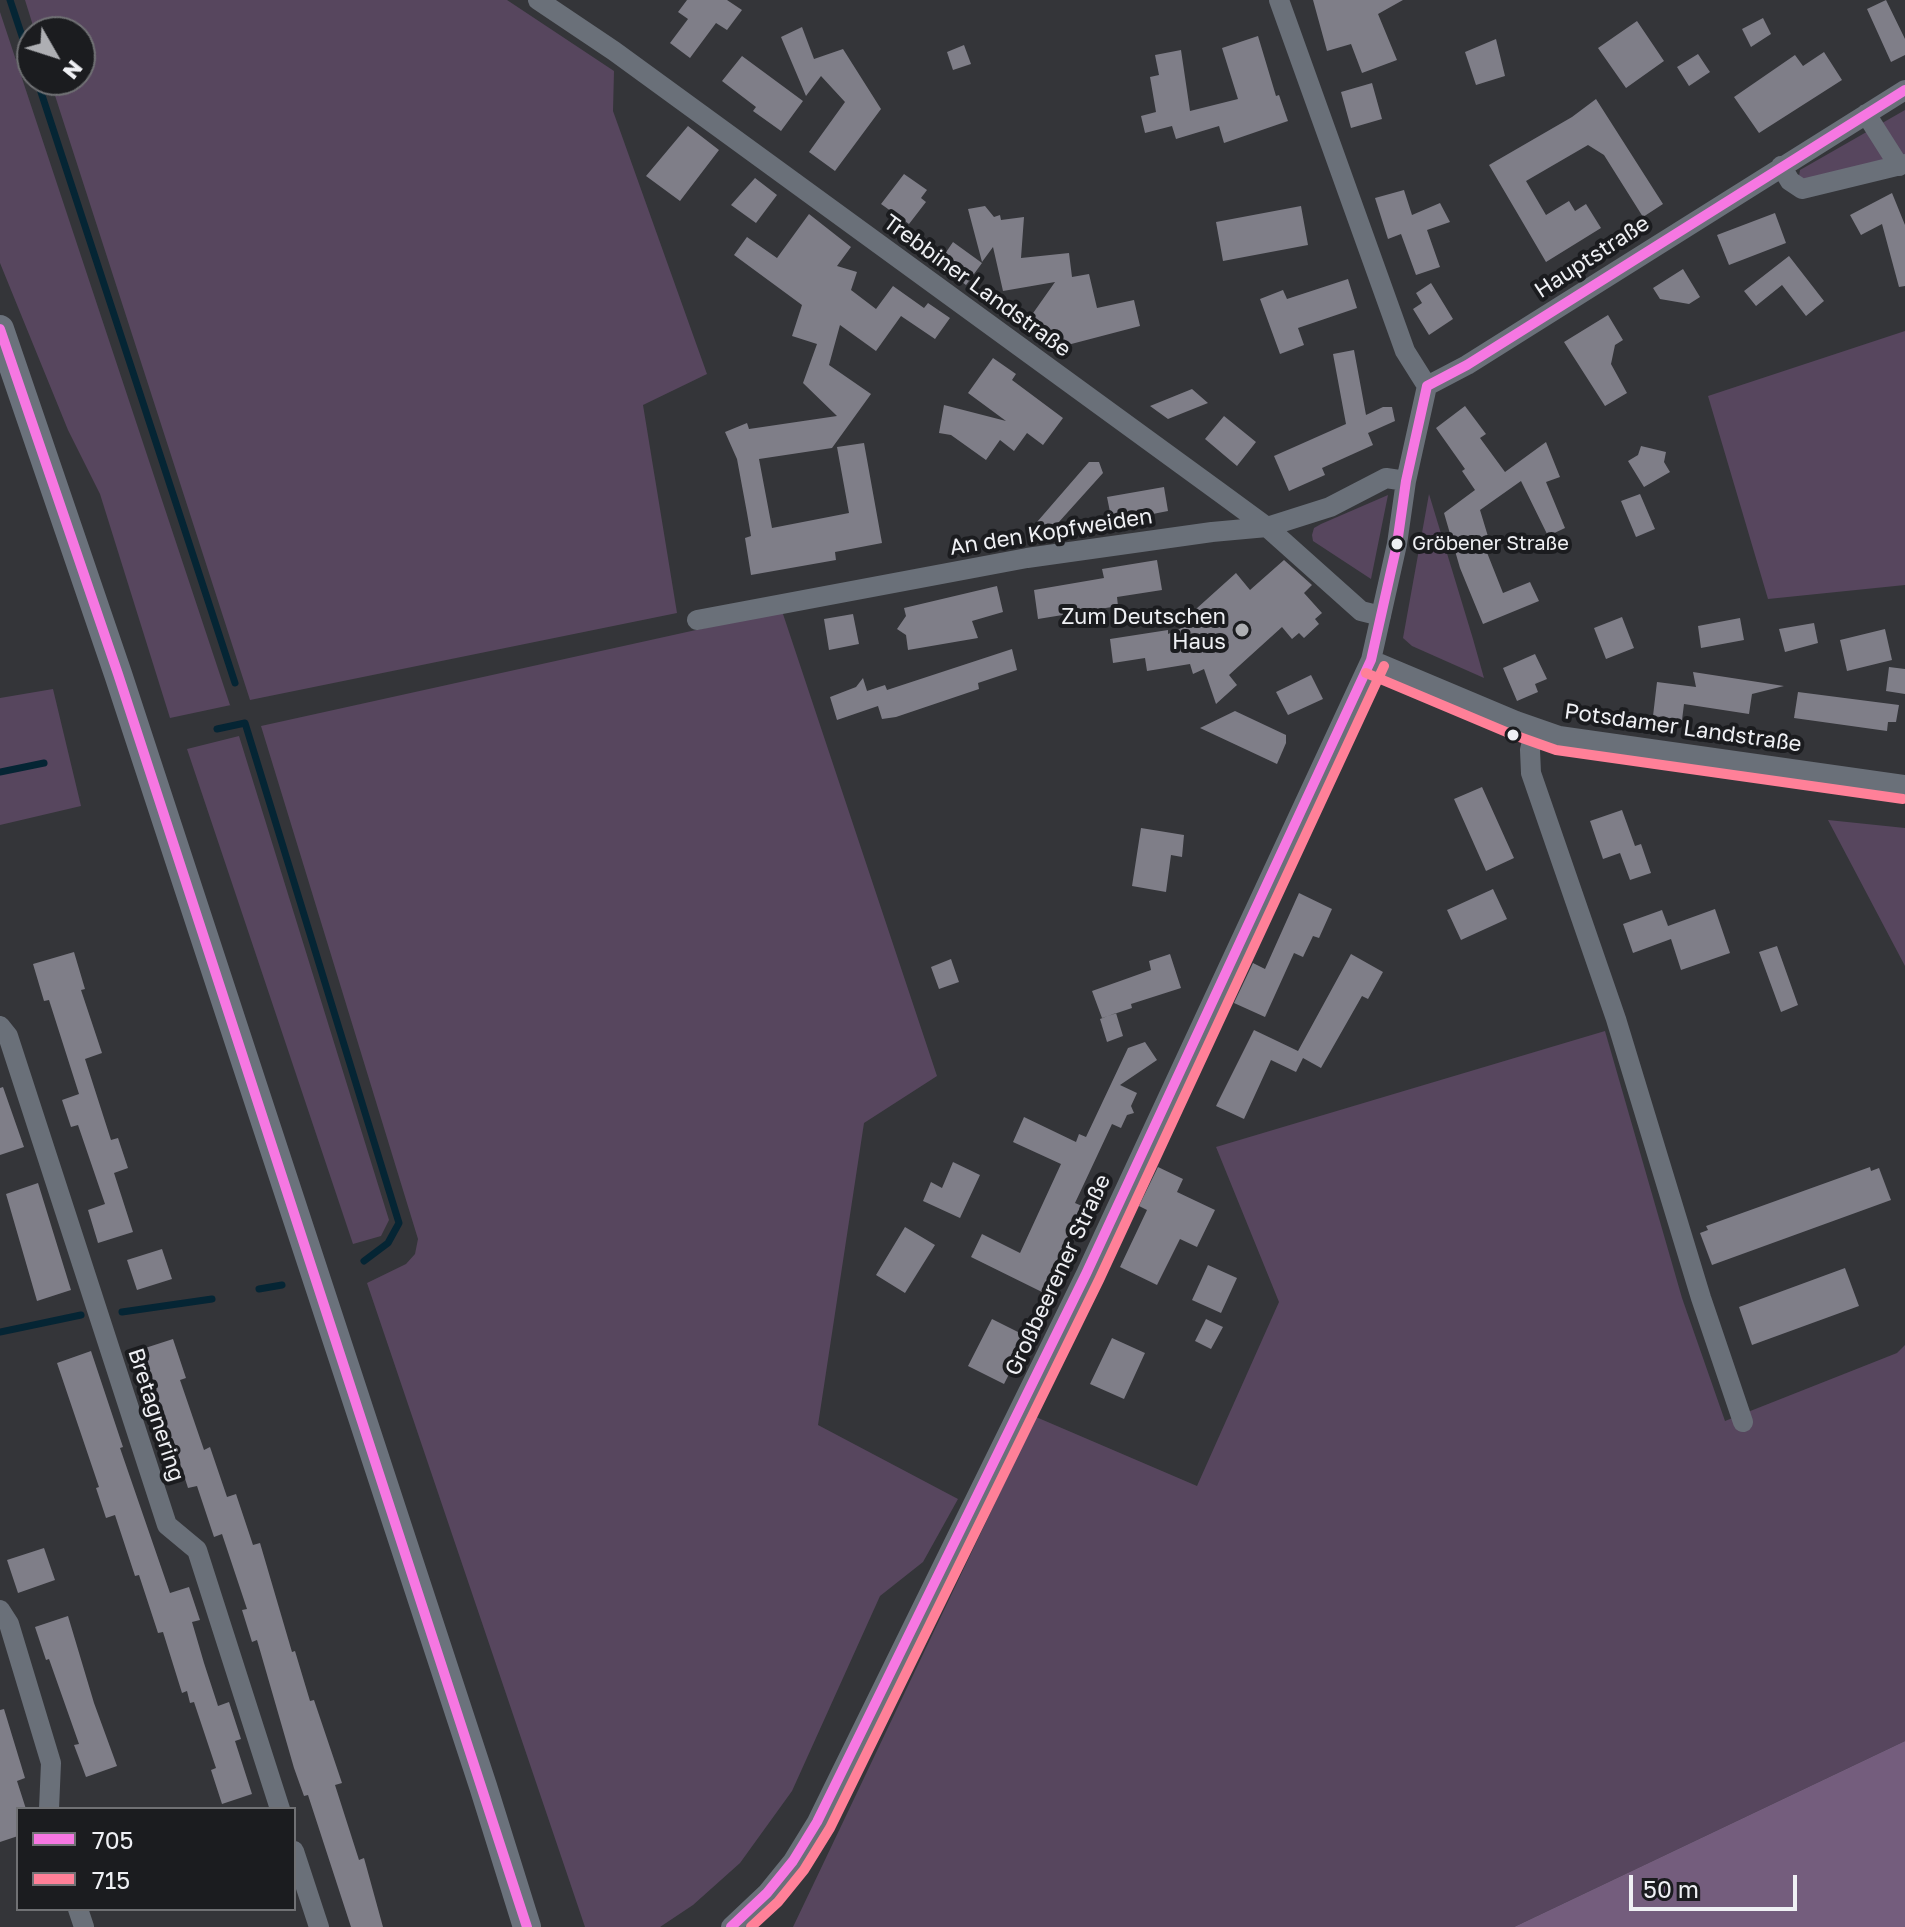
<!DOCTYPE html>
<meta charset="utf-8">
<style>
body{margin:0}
#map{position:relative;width:1905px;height:1927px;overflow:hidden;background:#343539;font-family:"Golos Text",sans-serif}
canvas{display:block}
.legend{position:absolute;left:16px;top:1807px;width:280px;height:104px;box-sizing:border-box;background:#1b1c1f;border:2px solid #707174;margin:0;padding:10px 14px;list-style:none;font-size:24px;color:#eff0f4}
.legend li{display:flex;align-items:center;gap:16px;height:40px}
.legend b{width:40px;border:2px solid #707174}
.north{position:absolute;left:16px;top:16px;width:80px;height:80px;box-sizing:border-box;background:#1b1c1f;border:2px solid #707174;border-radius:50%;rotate:129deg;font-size:22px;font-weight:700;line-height:32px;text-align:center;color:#eff0f4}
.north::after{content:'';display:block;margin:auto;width:28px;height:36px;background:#aeafb3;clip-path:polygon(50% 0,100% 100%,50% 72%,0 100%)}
.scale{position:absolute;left:1629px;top:1875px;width:168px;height:36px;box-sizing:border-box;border:4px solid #eff0f4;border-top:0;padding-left:10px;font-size:24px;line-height:28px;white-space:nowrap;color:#eff0f4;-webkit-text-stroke:6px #1b1c1f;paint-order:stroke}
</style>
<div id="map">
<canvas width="1905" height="1927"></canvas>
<ul class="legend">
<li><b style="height:10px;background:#f677e2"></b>705</li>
<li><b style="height:10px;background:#ff8098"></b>715</li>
</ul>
<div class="north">N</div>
<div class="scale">50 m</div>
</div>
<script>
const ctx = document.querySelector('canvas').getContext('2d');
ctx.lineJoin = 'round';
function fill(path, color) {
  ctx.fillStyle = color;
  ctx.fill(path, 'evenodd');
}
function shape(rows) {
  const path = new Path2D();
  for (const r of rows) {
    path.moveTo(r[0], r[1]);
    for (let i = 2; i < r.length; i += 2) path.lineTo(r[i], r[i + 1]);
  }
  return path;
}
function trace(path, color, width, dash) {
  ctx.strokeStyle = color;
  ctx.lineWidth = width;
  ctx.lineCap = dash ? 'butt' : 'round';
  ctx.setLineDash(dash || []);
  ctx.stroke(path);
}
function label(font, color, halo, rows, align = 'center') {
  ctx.font = font + ' "Golos Text",sans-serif';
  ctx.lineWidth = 8;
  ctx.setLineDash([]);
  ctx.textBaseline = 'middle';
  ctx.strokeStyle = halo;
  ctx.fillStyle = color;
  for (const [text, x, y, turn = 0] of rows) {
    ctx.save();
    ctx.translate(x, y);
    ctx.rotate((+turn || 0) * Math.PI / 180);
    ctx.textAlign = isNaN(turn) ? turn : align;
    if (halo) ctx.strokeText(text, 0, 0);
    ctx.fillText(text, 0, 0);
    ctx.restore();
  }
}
fill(shape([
 [25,0,507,0,614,71,613,111,707,374,643,405,677,613,250,700,50,80,80,80,80,32,35,32],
 [0,12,230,705,231,705,170,718,100,494,68,430,0,263],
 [1905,110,1905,154,1805,183,1799,176,1800,170],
 [1905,331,1905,585,1768,599,1708,396],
 [1429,494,1473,639,1484,678,1412,646,1403,638],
 [1388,495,1371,579,1313,541,1312,535,1314,528,1321,524],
 [782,611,937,1076,864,1123,818,1425,958,1499,923,1562,880,1596,792,1791,740,1863,693,1905,660,1927,585,1927,367,1283,406,1264,415,1254,418,1239,261,726],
 [53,689,81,806,0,825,0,698],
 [239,736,389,1220,381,1236,353,1244,187,749],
 [1828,820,1905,828,1905,966],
 [1605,1031,1682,1298,1725,1421,1897,1353,1905,1345,1905,1741,1514,1927,793,1927,1036,1417,1197,1486,1279,1302,1216,1147]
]), '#57465e');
fill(shape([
 [1905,1741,1905,1927,1514,1927]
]), '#745d7d');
trace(shape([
 [10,0,32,66],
 [37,80,235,683],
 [217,729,245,723,399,1223,388,1243,364,1261],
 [0,772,44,763],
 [259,1289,282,1285],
 [122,1312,212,1299],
 [0,1332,81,1315]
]), '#052534', 7);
fill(shape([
 [687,0,727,0,742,10,727,30,716,23,690,58,670,43,688,19,678,12],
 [1313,0,1403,0,1378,14,1397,60,1362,73,1351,44,1327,51],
 [1886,0,1905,39,1905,55,1891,62,1867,9],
 [1763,18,1771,34,1751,47,1742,29],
 [1637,21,1664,61,1626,88,1598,48],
 [802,27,814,59,843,49,881,109,835,171,809,152,845,102,821,76,806,96,781,37],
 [1258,36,1276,96,1279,95,1288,121,1224,143,1219,126,1176,139,1172,126,1145,133,1141,116,1156,112,1150,77,1159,75,1155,55,1181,50,1190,111,1238,99,1222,48],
 [1496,39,1505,76,1476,85,1465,52],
 [964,45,971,64,953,70,947,52],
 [1824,52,1842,80,1759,133,1734,97,1795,55,1803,66],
 [1698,54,1710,72,1689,86,1677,67],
 [742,56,803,101,781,131,753,111,756,107,722,81],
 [1372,83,1382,119,1351,128,1341,92],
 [1596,99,1663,204,1643,217,1604,155,1588,145,1526,181,1546,215,1569,201,1575,211,1586,204,1601,228,1546,262,1489,165,1572,117],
 [688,126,719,150,680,201,646,176],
 [904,174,927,190,921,198,926,202,909,224,881,204],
 [755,178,777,195,756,223,731,205],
 [1404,190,1412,215,1440,203,1450,222,1427,230,1440,267,1416,275,1401,234,1388,239,1375,198],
 [1892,193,1905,225,1905,286,1899,287,1882,224,1861,235,1850,215],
 [985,206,994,217,1000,215,1001,220,1024,217,1021,258,1069,253,1072,277,1089,274,1097,308,1134,300,1140,326,1056,348,1024,326,1055,282,1003,291,993,247,982,262,968,209],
 [1301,206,1308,245,1223,261,1216,222],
 [1775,213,1786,243,1729,265,1717,235],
 [809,214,851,247,837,266,857,272,851,290,876,309,893,286,924,308,928,303,950,318,935,339,901,316,876,351,840,325,829,365,871,394,832,448,759,459,772,528,849,513,837,447,864,443,882,543,835,552,836,560,751,575,745,538,751,536,747,513,737,459,725,432,747,423,749,429,837,416,803,383,817,344,792,336,802,305,734,255,747,237,777,258],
 [953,242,982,263,966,285,938,264],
 [1789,256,1824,301,1806,316,1782,285,1756,306,1744,291],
 [1683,269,1700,297,1689,304,1660,299,1653,288],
 [1348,279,1357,308,1298,328,1304,345,1280,354,1260,299,1283,290,1287,299],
 [1431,283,1453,319,1429,335,1413,309,1422,303,1416,293],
 [1608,315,1623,340,1615,345,1611,364,1627,393,1605,406,1564,342],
 [1354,350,1366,415,1383,407,1392,407,1395,421,1368,433,1373,445,1322,468,1325,475,1289,491,1274,456,1346,424,1333,354],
 [993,358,1016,374,1012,380,1063,418,1043,445,1027,433,1014,451,1000,440,986,460,951,435,939,433,944,405,1006,421,968,393],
 [1192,389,1208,403,1168,419,1150,406],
 [1465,406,1486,434,1480,438,1505,472,1546,442,1560,477,1546,482,1565,528,1548,536,1521,481,1480,510,1490,543,1484,545,1503,593,1530,582,1539,601,1483,624,1460,568,1444,513,1475,490,1462,471,1465,469,1436,428],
 [1224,416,1256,442,1237,466,1205,439],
 [1641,446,1666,452,1664,462,1670,472,1644,487,1628,461,1638,455],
 [1089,462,1099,462,1103,473,1049,533,1037,522],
 [1164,487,1168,511,1112,522,1107,497],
 [1640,494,1655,529,1636,537,1621,501],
 [1157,560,1162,590,1117,597,1118,606,1038,619,1034,590,1104,578,1102,569],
 [1284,560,1312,585,1304,593,1322,613,1315,619,1319,624,1304,638,1299,633,1292,639,1282,627,1229,675,1237,685,1216,704,1204,669,1193,674,1190,664,1147,671,1145,658,1113,663,1110,639,1168,630,1168,634,1200,620,1196,616,1196,609,1236,573,1250,590],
 [997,586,1003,612,972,621,978,638,908,650,906,635,897,629,906,616,904,608],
 [853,614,859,644,829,650,824,619],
 [1622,617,1634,648,1606,659,1594,628],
 [1740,618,1744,640,1701,648,1698,626],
 [1814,623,1818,643,1785,652,1779,629],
 [1885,629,1892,660,1847,671,1840,640],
 [1012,649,1017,670,978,683,979,689,896,717,882,719,878,706,837,720,830,697,856,687,863,678,867,691,885,685,887,690],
 [1535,654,1547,679,1535,684,1538,692,1517,701,1503,668],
 [1889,667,1905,669,1905,694,1886,691],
 [1693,672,1784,686,1752,694,1749,714,1684,704,1682,720,1653,716,1657,682,1696,687],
 [1311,675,1323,699,1288,715,1276,692],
 [1798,692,1899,705,1896,722,1888,722,1887,731,1794,718],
 [1235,711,1286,735,1286,743,1277,764,1200,728],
 [1482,787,1514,858,1486,871,1454,799],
 [1622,810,1635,846,1641,844,1651,873,1630,880,1620,853,1603,859,1590,821],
 [1141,828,1184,835,1182,857,1171,855,1166,892,1132,886],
 [1493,889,1507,919,1461,940,1447,910],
 [1299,893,1332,909,1319,938,1313,936,1303,957,1294,953,1265,1017,1234,1003,1253,963,1265,969],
 [1715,909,1730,953,1681,970,1671,939,1633,953,1623,924,1662,910,1668,926],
 [1777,946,1798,1005,1781,1012,1759,952],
 [74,952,85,989,81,990,102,1053,85,1059,111,1140,118,1138,128,1168,114,1173,133,1232,98,1243,88,1210,105,1204,78,1125,71,1127,62,1100,79,1094,49,1000,44,1001,33,964],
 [1170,954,1181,988,1131,1004,1132,1008,1102,1018,1092,991,1151,970,1149,961],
 [1351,954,1383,972,1368,999,1362,996,1321,1068,1303,1058,1296,1072,1271,1060,1244,1119,1216,1106,1254,1030,1298,1051],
 [951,959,959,982,939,989,931,967],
 [1116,1013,1123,1036,1107,1042,1100,1019],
 [1145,1042,1157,1060,1120,1085,1137,1093,1131,1106,1134,1113,1127,1115,1121,1128,1112,1124,1075,1203,1082,1206,1053,1269,1057,1271,1046,1294,971,1257,982,1234,1020,1253,1061,1164,1013,1142,1024,1117,1076,1142,1079,1134,1086,1137,1128,1048],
 [3,1087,24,1147,0,1155,0,1088],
 [953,1162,980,1175,960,1218,923,1201,931,1182,942,1188],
 [1158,1167,1183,1179,1177,1192,1215,1210,1197,1247,1180,1239,1157,1285,1120,1267,1147,1210,1139,1206],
 [1870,1167,1871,1171,1879,1168,1891,1200,1712,1265,1700,1233,1708,1230,1706,1226],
 [38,1183,71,1290,37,1301,6,1194],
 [905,1227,935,1245,905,1293,876,1275],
 [162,1249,172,1279,137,1290,127,1260],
 [1208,1265,1237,1278,1221,1313,1192,1300],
 [1845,1268,1859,1306,1752,1345,1739,1307],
 [992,1319,1028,1337,1004,1384,968,1366],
 [1206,1319,1223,1327,1211,1349,1195,1341],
 [1112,1338,1145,1353,1124,1399,1090,1384],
 [173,1339,186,1378,180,1380,204,1450,210,1447,227,1497,236,1494,253,1545,260,1543,292,1652,295,1651,310,1701,314,1700,342,1783,335,1785,359,1860,364,1858,383,1927,351,1927,308,1795,304,1796,294,1768,257,1640,252,1642,242,1610,247,1609,222,1534,214,1537,197,1486,188,1488,172,1438,165,1440,153,1407,157,1405,139,1350],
 [91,1351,123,1447,120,1448,170,1593,189,1587,200,1620,192,1622,204,1663,218,1706,229,1702,241,1739,235,1741,252,1794,222,1804,211,1770,216,1768,194,1702,190,1703,187,1691,182,1693,163,1632,158,1633,139,1575,135,1576,115,1515,106,1518,96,1488,99,1487,57,1363],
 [44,1548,55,1580,18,1593,7,1560],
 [68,1616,94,1703,117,1766,86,1777,74,1745,79,1744,49,1659,46,1660,35,1627],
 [4,1709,25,1778,17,1781,26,1809,18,1809,18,1836,0,1842,0,1710]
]), '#7f7e88');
trace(shape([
 [538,0,614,51,1222,494,1267,527,1361,611,1381,616],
 [1866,114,1899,166],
 [1781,166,1790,181,1802,189,1905,164],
 [1427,386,1467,365,1905,90],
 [697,620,1027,558,1212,532,1267,527,1330,507,1386,478,1406,481],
 [1371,660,1516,721,1559,736,1905,785],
 [1535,728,1530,750,1531,773,1616,1019,1701,1298,1743,1422],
 [0,1026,8,1036,167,1525,197,1550,280,1809],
 [0,1610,9,1624,51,1763,49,1809],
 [294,1851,319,1927],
 [78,1909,84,1927],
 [731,1927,767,1893,793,1861,817,1822,1086,1274,1371,660,1397,544,1406,481,1427,386,1405,351,1279,0]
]), '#6a7079', 20);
trace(shape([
 [0,329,118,674,483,1786,527,1927]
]), '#6b727c', 28);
trace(shape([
 [0,329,118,674,527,1927],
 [1427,386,1467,365,1905,90],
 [731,1927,767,1893,793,1861,817,1822,1086,1274,1371,660,1397,544,1406,481,1427,386]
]), '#f677e2', 10);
trace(shape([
 [1366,673,1511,734,1556,750,1903,799],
 [751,1927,778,1902,804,1870,830,1828,1099,1280,1384,666]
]), '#ff8098', 10);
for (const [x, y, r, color] of [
 [1397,544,7,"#eff0f4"],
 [1242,630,8,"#aeafb3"],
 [1513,735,7,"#eff0f4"]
]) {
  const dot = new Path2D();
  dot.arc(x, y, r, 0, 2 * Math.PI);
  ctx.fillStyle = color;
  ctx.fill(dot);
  trace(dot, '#1b1c1f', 3);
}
label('20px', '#eff0f4', '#1b1c1f', [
 ["Gröbener Straße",1412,544]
], 'left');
label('22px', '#eff0f4', '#1b1c1f', [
 ["Hauptstraße",1592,257,-33],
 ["Trebbiner Landstraße",977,286,36],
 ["An den Kopfweiden",1051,532,-9],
 ["Potsdamer Landstraße",1683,728,8],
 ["Großbeerener Straße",1058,1275,-65],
 ["Bretagnering",156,1415,72]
]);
label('22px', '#eff0f4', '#1b1c1f', [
 ["Zum Deutschen",1226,617],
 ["Haus",1226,642]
], 'right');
</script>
